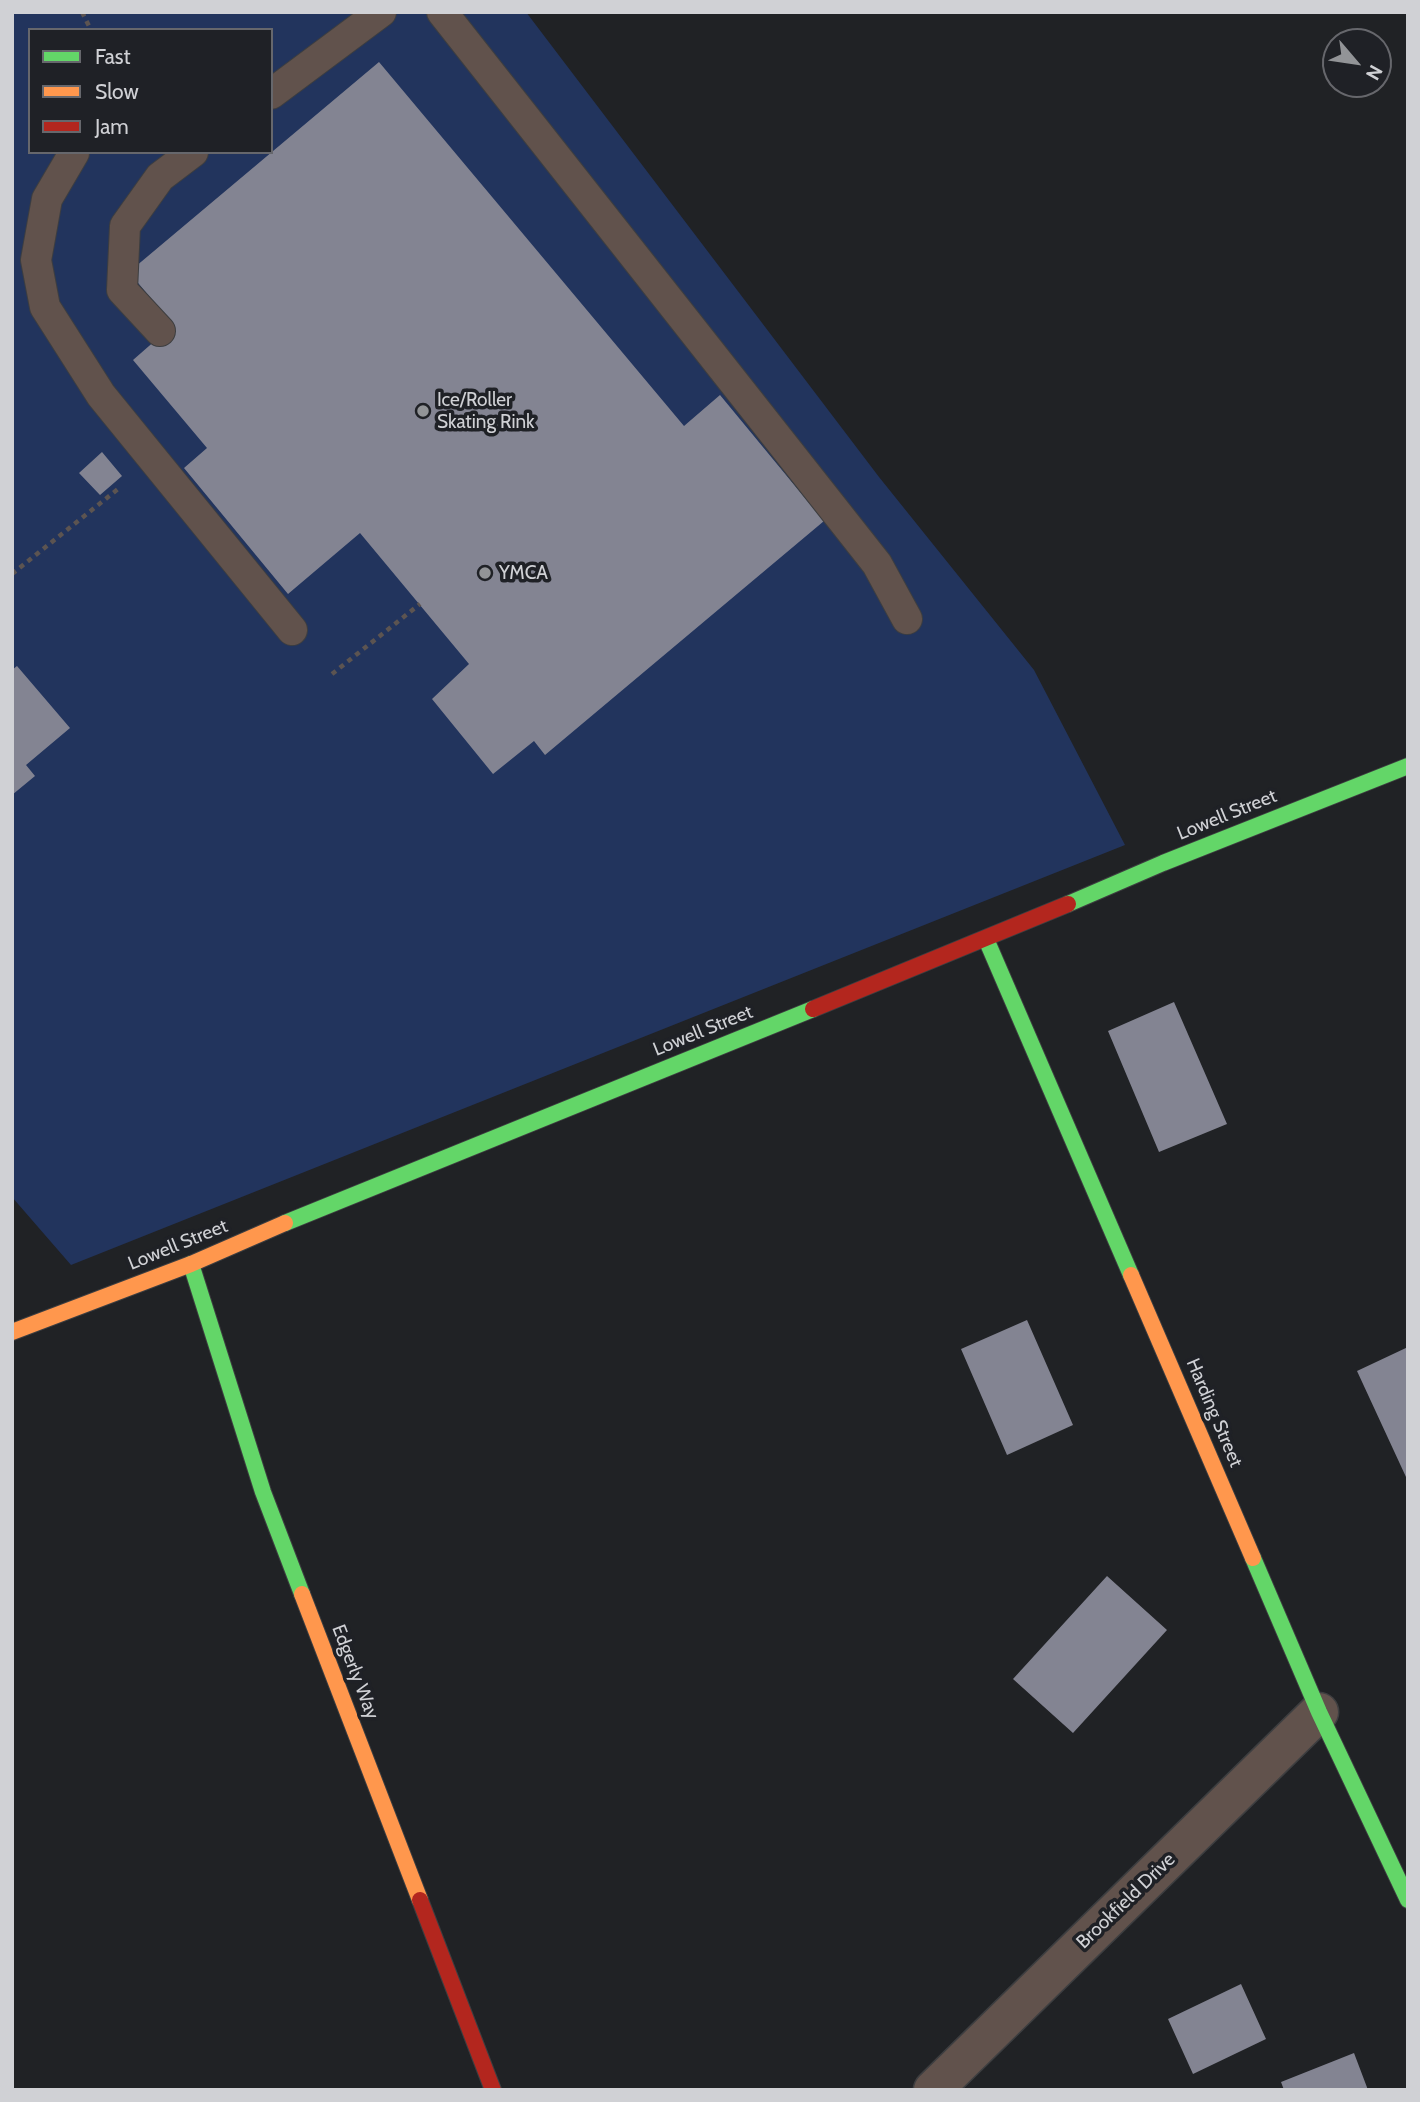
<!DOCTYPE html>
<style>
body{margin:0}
#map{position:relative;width:1420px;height:2102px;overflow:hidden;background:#202225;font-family:Cabin,sans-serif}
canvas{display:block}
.frame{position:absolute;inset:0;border:14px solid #d0d1d5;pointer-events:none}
.legend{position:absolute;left:28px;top:28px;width:245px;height:126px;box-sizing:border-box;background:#1f2126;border:2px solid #66676c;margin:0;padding:9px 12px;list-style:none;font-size:21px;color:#d0d1d5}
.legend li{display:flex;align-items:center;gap:14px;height:35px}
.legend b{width:35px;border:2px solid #66676c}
.north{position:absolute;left:1322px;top:28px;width:70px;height:70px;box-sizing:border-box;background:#1f2126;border:2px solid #66676c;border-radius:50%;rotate:119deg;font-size:19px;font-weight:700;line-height:28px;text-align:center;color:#d0d1d5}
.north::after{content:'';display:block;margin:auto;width:24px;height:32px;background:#929497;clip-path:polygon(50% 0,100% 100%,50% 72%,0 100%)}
</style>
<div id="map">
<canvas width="1420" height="2102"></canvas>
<div class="frame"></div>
<ul class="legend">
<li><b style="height:9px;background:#63d668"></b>Fast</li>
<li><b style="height:9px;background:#ff974d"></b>Slow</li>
<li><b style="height:9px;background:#b3261e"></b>Jam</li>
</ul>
<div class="north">N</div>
</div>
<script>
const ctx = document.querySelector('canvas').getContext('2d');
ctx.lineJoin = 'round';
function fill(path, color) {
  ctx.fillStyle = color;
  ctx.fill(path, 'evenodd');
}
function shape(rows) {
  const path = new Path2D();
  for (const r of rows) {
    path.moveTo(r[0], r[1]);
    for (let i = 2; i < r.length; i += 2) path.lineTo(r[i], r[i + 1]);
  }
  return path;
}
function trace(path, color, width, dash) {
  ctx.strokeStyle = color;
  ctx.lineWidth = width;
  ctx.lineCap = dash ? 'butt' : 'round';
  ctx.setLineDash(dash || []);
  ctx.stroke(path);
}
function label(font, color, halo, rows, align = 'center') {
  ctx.font = font + ' Cabin,sans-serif';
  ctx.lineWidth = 7;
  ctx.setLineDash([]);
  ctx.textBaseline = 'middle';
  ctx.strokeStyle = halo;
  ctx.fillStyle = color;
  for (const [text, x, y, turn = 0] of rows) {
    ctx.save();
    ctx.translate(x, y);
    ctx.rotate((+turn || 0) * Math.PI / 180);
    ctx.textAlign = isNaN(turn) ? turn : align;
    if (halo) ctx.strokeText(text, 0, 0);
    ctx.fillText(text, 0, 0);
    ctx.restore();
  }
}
fill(shape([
 [12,12,526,12,879,477,1034,670,1125,845,71,1265,12,1197],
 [30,30,271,30,271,152,30,152]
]), '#22345d');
fill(shape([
 [379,62,684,426,720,395,824,521,545,755,534,741,493,774,432,699,469,664,360,533,288,594,184,468,207,448,133,360,173,325,129,272],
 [102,452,122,476,100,495,79,473],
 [17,666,70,728,26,765,35,776,12,795,12,670],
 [1174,1002,1227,1124,1159,1152,1108,1031],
 [1027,1320,1073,1425,1007,1455,961,1349],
 [1408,1347,1408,1476,1406,1477,1357,1371],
 [1107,1576,1167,1630,1073,1733,1013,1679],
 [1241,1984,1266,2039,1193,2074,1168,2019],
 [1354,2053,1368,2090,1284,2090,1281,2082]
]), '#838492');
const lane = shape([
 [442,12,877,564,907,619],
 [271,94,381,12],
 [74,153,47,199,36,260,45,307,101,395,292,630],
 [160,331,122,290,125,226,160,177,193,152]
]);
const street = shape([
 [933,2090,1319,1712]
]);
const fast = shape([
 [1068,904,1163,863,1408,766],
 [986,939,1131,1275],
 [285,1223,813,1009],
 [191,1264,263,1492,302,1594],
 [1253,1558,1319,1712,1408,1900]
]);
const slow = shape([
 [1131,1275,1253,1558],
 [12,1332,191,1264,285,1223],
 [302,1594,420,1900]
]);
const jam = shape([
 [813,1009,1068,904],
 [420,1900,493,2090]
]);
trace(lane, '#3d3e40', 32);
trace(street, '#3d3e40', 41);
trace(fast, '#3d3e40', 18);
trace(slow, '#3d3e40', 18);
trace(jam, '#3d3e40', 18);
trace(shape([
 [82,12,91,30],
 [12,574,118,489],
 [332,674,420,604]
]), '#5c5451', 4.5, [5, 5]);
trace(lane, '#61524c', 30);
trace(street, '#61524c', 38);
trace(fast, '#63d668', 16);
trace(slow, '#ff974d', 16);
trace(jam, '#b3261e', 16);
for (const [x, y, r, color] of [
 [423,411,7,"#929497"],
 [485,573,7,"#929497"]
]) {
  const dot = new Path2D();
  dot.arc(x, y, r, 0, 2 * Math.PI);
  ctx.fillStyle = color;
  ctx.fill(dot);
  trace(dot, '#1f2126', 2.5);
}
label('19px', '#d0d1d5', '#1f2126', [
 ["Ice/Roller",437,400],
 ["Skating Rink",437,422],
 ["YMCA",499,573]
], 'left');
label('19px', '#d0d1d5', '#1f2126', [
 ["Lowell Street",1227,815,-22],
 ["Lowell Street",703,1031,-22],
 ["Lowell Street",178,1245,-22],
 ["Harding Street",1214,1413,67],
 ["Edgerly Way",355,1672,69],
 ["Brookfield Drive",1126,1901,-44]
]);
</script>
